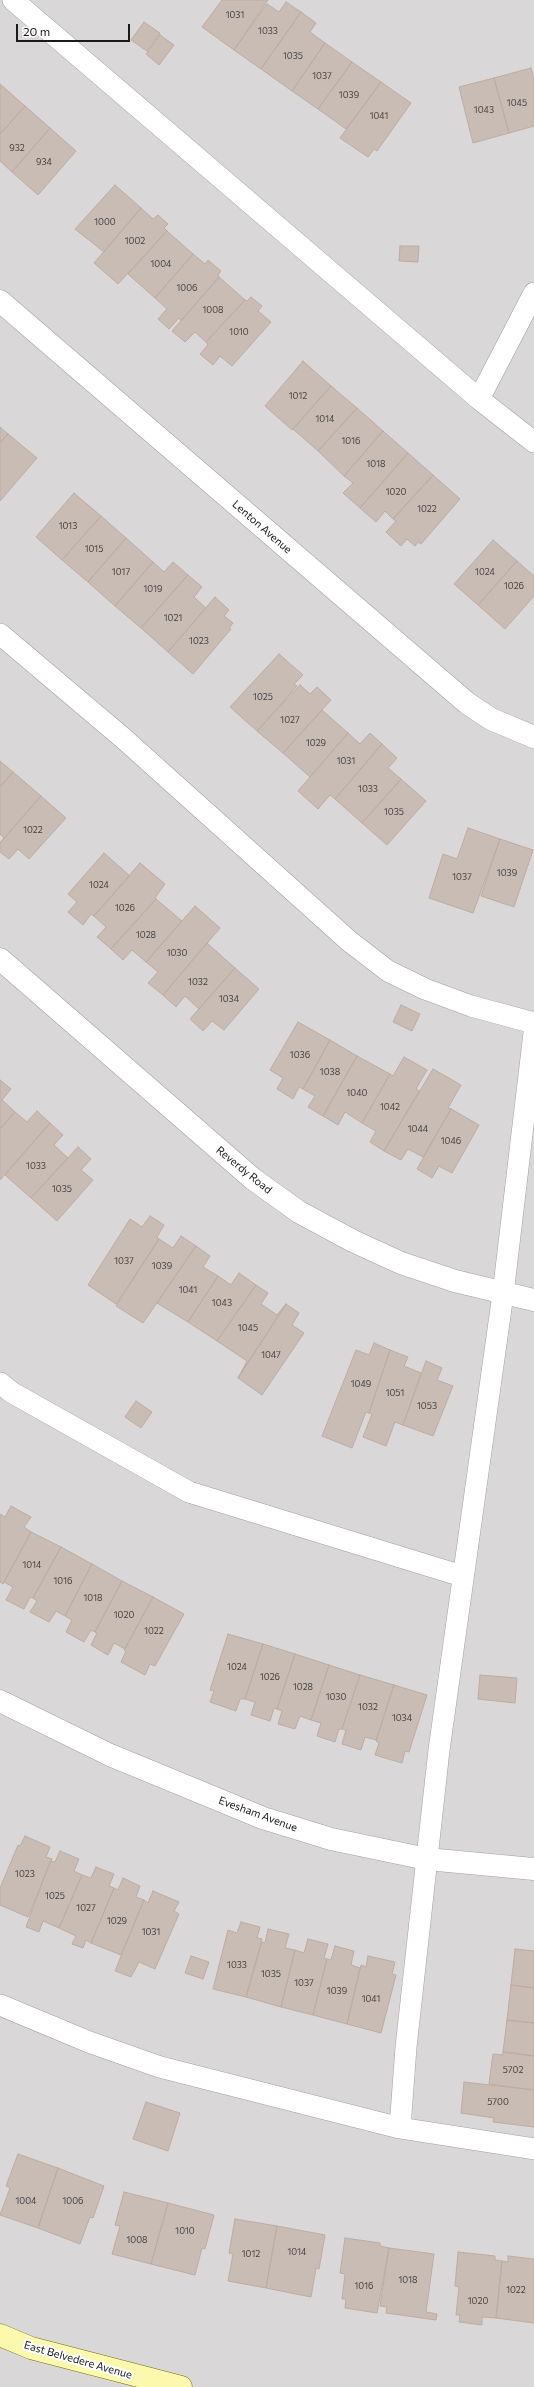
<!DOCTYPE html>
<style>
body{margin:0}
#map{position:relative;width:534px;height:2387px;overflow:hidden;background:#ede7df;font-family:Commissioner,sans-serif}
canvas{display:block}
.scale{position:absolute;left:16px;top:24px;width:114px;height:18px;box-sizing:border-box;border:2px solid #1a1a1a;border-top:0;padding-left:5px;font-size:12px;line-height:14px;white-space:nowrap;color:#1a1a1a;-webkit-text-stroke:3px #fff;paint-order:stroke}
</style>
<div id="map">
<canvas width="534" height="2387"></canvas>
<div class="scale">20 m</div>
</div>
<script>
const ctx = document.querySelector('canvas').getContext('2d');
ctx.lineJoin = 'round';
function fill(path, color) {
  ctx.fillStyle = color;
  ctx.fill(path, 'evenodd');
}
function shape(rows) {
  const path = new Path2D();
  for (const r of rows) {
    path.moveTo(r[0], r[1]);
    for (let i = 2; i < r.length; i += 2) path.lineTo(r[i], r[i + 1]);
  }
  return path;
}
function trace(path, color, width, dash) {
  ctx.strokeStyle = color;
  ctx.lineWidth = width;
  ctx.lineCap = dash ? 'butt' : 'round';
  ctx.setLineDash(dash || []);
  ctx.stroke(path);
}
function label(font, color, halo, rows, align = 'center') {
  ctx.font = font + ' Commissioner,sans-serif';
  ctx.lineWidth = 4;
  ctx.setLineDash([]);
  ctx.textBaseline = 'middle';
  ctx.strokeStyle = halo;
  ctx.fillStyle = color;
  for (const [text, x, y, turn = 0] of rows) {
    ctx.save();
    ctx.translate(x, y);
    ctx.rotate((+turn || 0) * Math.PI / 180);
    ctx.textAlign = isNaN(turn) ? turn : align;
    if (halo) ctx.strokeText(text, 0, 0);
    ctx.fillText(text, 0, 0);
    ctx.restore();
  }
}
fill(shape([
 [0,0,534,0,534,2387,0,2387]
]), '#d9d7d7');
const building = shape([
 [222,0,268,0,234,50,202,27,222,0],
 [286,2,301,12,261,69,234,50,267,4,279,12,286,2],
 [301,12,316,23,310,32,325,43,292,91,261,69,301,12],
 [144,22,160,33,147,51,131,40,144,22],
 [160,35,174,45,159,65,146,54,160,35],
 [325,43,352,62,318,109,292,91,325,43],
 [352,62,381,82,346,129,318,109,352,62],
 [531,68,534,79,534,126,509,133,494,78,531,68],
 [494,78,509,133,473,143,459,87,494,78],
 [381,82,411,103,377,151,374,149,368,157,340,138,381,82],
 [0,84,25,106,0,134,0,84],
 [25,106,50,128,12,172,0,161,0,134,25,106],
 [50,128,76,151,38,195,12,172,50,128],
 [115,185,141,208,104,252,75,229,115,185],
 [141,208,153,219,158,215,168,224,164,228,167,231,118,284,94,263,141,208],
 [167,231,193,254,155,298,128,274,167,231],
 [400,246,419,246,418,262,399,261,400,246],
 [193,254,205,264,208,260,221,271,218,275,219,277,181,321,179,318,169,329,158,319,167,309,155,298,193,254],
 [219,277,245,300,206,342,195,332,185,342,172,331,219,277],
 [251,297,262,306,258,311,271,322,232,366,220,356,213,365,200,354,208,345,206,342,245,300,247,301,251,297],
 [303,361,331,386,292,430,265,406,303,361],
 [331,386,357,408,318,451,293,429,331,386],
 [357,408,383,431,344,476,318,451,357,408],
 [0,427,8,434,0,443,0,427],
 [383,431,408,453,360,508,343,493,353,483,344,476,383,431],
 [8,434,37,458,0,501,0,443,8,434],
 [408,453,433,475,393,519,385,511,376,522,360,508,408,453],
 [433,475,460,499,421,544,418,542,415,546,407,539,401,546,386,532,396,521,393,519,433,475],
 [74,493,101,516,62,560,36,537,74,493],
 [101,516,126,538,88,582,62,560,101,516],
 [126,538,153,562,115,606,88,582,126,538],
 [493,540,517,561,478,605,454,584,493,540],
 [517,561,534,576,534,596,505,629,478,605,517,561],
 [153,562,164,572,173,562,188,575,141,628,115,606,153,562],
 [188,575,202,587,194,597,206,608,168,652,141,628,188,575],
 [215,597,229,610,224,616,233,623,229,628,231,629,193,674,168,652,215,597],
 [279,654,303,675,294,684,297,686,257,731,230,707,279,654],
 [300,685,310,694,317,687,331,700,283,753,257,731,300,685],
 [322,710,348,733,310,777,283,753,322,710],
 [348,733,360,744,370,733,382,744,335,799,330,795,318,809,298,791,348,733],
 [382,744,397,758,388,768,401,779,362,823,335,799,382,744],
 [0,761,13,772,0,787,0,761],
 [13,772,41,796,0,843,4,838,0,834,0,787,13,772],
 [401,779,426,801,387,845,362,823,401,779],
 [41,796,66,818,29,859,18,849,9,859,0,852,0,843,41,796],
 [468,828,500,839,473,913,429,898,443,854,457,859,468,828],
 [500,839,533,850,514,907,481,896,500,839],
 [104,853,130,876,94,916,91,914,83,925,68,912,77,902,68,894,104,853],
 [140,863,165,884,155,898,156,899,111,949,97,937,106,927,94,916,140,863],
 [156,899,182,921,146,962,132,950,123,960,111,949,156,899],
 [195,906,220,928,163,995,148,983,158,972,146,962,195,906],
 [207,943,235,968,199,1009,185,996,176,1007,163,995,207,943],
 [235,968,259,989,224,1030,212,1021,203,1031,190,1019,235,968],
 [401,1005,420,1014,412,1031,393,1022,401,1005],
 [298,1022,330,1040,303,1089,299,1087,293,1099,277,1089,283,1078,270,1070,298,1022],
 [330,1040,357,1056,323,1116,308,1107,315,1096,303,1089,330,1040],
 [357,1056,390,1074,362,1123,345,1112,338,1125,323,1116,357,1056],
 [404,1057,427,1070,416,1089,419,1091,384,1151,370,1142,376,1131,362,1123,390,1074,393,1076,404,1057],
 [433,1069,461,1085,448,1108,451,1109,423,1157,408,1149,401,1160,384,1151,433,1069],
 [0,1080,11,1089,2,1100,15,1112,0,1129,0,1080],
 [451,1109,479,1125,452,1173,439,1166,432,1178,417,1169,451,1109],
 [37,1111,50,1123,0,1180,0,1129,15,1112,27,1122,37,1111],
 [50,1123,63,1135,54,1145,68,1158,31,1198,5,1175,50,1123],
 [78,1147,91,1159,81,1170,93,1180,57,1221,31,1198,78,1147],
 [150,1216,164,1225,157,1237,159,1239,116,1304,88,1285,130,1219,142,1227,150,1216],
 [181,1236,196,1246,143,1323,116,1306,159,1239,173,1248,181,1236],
 [196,1246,210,1256,203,1267,218,1276,188,1322,157,1303,196,1246],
 [239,1273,256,1285,217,1341,188,1322,218,1276,231,1285,239,1273],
 [256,1285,268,1293,261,1304,277,1315,286,1304,238,1378,247,1361,217,1341,256,1285],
 [286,1304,299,1313,292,1325,304,1333,262,1395,238,1378,286,1304],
 [374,1343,390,1350,369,1413,366,1412,352,1448,322,1436,356,1350,369,1355,374,1343],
 [390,1350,408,1357,404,1366,421,1373,403,1425,395,1422,386,1446,363,1437,372,1414,369,1413,390,1350],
 [426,1361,442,1368,437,1380,453,1386,433,1436,403,1425,426,1361],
 [136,1401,152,1412,141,1428,125,1417,136,1401],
 [11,1506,31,1517,24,1527,31,1532,3,1584,0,1582,0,1514,5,1517,11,1506],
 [31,1532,61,1547,33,1598,30,1597,24,1609,6,1600,13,1587,4,1582,31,1532],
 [61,1547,92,1564,65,1616,56,1611,49,1622,30,1612,37,1601,33,1598,61,1547],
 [92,1564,122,1581,95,1632,91,1630,84,1642,66,1632,72,1620,65,1616,92,1564],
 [122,1581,153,1597,125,1649,114,1643,108,1655,91,1645,97,1633,95,1632,122,1581],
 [153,1597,184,1614,155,1666,150,1664,145,1675,121,1662,126,1651,124,1650,153,1597],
 [228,1634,263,1644,245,1699,240,1699,236,1711,210,1702,214,1691,210,1690,228,1634],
 [263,1644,295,1654,277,1709,274,1708,270,1721,251,1715,255,1702,245,1699,263,1644],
 [295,1654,329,1665,311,1720,300,1716,295,1729,278,1724,282,1711,277,1709,295,1654],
 [329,1665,360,1675,342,1729,339,1729,335,1742,317,1736,321,1723,311,1720,329,1665],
 [360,1675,394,1685,376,1740,365,1737,361,1750,342,1744,346,1730,342,1729,360,1675],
 [480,1675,517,1678,515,1703,478,1699,480,1675],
 [394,1685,427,1695,409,1752,405,1751,402,1763,375,1755,379,1743,376,1741,394,1685],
 [25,1836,50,1847,46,1857,52,1859,28,1917,0,1905,0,1888,18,1845,20,1846,25,1836],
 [60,1851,79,1859,74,1871,82,1875,59,1928,43,1921,39,1932,26,1927,50,1861,55,1862,60,1851],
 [96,1867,114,1874,109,1886,114,1888,91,1943,86,1940,83,1948,72,1944,76,1936,59,1928,82,1875,91,1878,96,1867],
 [123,1878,140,1886,136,1897,144,1900,121,1955,91,1943,114,1888,118,1890,123,1878],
 [153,1891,179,1902,174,1911,179,1914,155,1969,139,1962,131,1977,115,1971,144,1900,148,1903,153,1891],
 [241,1922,260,1927,257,1938,262,1939,246,1997,213,1989,228,1930,237,1933,241,1922],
 [268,1929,289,1934,285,1948,295,1950,281,2007,246,1997,262,1942,265,1943,268,1929],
 [308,1939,328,1944,324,1958,327,1959,313,2015,281,2007,295,1950,304,1953,308,1939],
 [335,1946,354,1951,351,1965,360,1968,347,2024,313,2015,327,1959,331,1960,335,1946],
 [515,1949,534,1951,534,1988,511,1985,515,1949],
 [191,1956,209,1962,203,1979,185,1973,191,1956],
 [368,1956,395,1962,392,1974,396,1975,381,2033,347,2024,361,1965,366,1967,368,1956],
 [511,1985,534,1988,534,2023,507,2020,511,1985],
 [507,2020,534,2023,534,2056,503,2052,507,2020],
 [503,2052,534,2056,534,2090,489,2084,493,2054,503,2055,503,2052],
 [464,2082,534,2090,534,2127,493,2122,494,2118,461,2113,464,2082],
 [146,2102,180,2113,168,2151,133,2139,146,2102],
 [18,2154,58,2168,38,2228,0,2215,10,2188,6,2186,18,2154],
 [58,2168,104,2186,93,2218,90,2217,80,2244,38,2228,58,2168],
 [124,2192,168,2203,151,2264,112,2254,120,2226,115,2225,124,2192],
 [168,2203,214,2215,205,2249,202,2248,195,2275,151,2264,168,2203],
 [235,2219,277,2226,266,2288,228,2281,233,2254,229,2253,235,2219],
 [277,2226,325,2235,319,2269,316,2268,311,2297,266,2288,277,2226],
 [345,2238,380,2243,380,2246,389,2248,377,2313,345,2308,346,2299,342,2299,345,2274,340,2273,345,2238],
 [389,2248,434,2254,426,2312,437,2314,436,2320,386,2313,387,2307,380,2306,389,2248],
 [458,2252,495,2256,495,2260,502,2261,496,2318,482,2317,482,2325,459,2322,460,2315,456,2315,459,2287,455,2286,458,2252],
 [508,2256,534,2259,534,2323,496,2318,502,2261,508,2262,508,2256]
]);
fill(building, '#c9bcb5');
trace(building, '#bfaca1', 1);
const service = shape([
 [13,0,479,399,534,442],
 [479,399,534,293],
 [0,634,123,738,349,941,388,971,425,989,471,1006,534,1023],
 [0,1383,11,1392,189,1492,462,1576],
 [0,2005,89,2042,160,2067,400,2128,534,2149],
 [400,2128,406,2047,439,1750,503,1294,534,1033]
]);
const minor = shape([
 [0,301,467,703,491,719,534,737],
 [0,959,253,1179,299,1212,353,1241,401,1263,455,1281,534,1300],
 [0,1701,110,1755,263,1818,331,1839,427,1859,534,1869]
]);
const secondary = shape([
 [0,2335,31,2348,181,2387]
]);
trace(service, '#a1a1a1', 22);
trace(minor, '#a1a1a1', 23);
trace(secondary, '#707300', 23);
trace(service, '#fff', 21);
trace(minor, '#fff', 22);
trace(secondary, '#fcf9ae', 22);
label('9px', '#464241', null, [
 ["1031",235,15],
 ["1033",268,31],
 ["1035",293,56],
 ["1037",322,76],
 ["1039",349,95],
 ["1045",517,103],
 ["1043",484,110],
 ["1041",379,116],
 ["932",17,148],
 ["934",44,162],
 ["1000",105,222],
 ["1002",135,241],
 ["1004",161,264],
 ["1006",187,288],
 ["1008",213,310],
 ["1010",239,332],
 ["1012",298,396],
 ["1014",325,419],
 ["1016",351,441],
 ["1018",376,464],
 ["1020",396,492],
 ["1022",427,509],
 ["1013",68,526],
 ["1015",94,549],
 ["1017",121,572],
 ["1024",485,572],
 ["1026",514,586],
 ["1019",153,589],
 ["1021",173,618],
 ["1023",199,641],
 ["1025",263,697],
 ["1027",290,720],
 ["1029",316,743],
 ["1031",346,761],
 ["1033",368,789],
 ["1035",394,812],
 ["1022",33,830],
 ["1039",507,873],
 ["1037",462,877],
 ["1024",99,885],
 ["1026",125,908],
 ["1028",146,935],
 ["1030",177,953],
 ["1032",198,982],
 ["1034",229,999],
 ["1036",300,1055],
 ["1038",330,1072],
 ["1040",357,1093],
 ["1042",390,1107],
 ["1044",418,1129],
 ["1046",451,1141],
 ["1033",36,1166],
 ["1035",62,1189],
 ["1037",124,1261],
 ["1039",162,1266],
 ["1041",188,1290],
 ["1043",222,1303],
 ["1045",248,1328],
 ["1047",271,1355],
 ["1049",361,1384],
 ["1051",395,1393],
 ["1053",427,1406],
 ["1014",32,1565],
 ["1016",63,1581],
 ["1018",93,1598],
 ["1020",124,1615],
 ["1022",154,1631],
 ["1024",237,1667],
 ["1026",270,1677],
 ["1028",303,1687],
 ["1030",336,1697],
 ["1032",368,1707],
 ["1034",402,1718],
 ["1023",25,1874],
 ["1025",55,1896],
 ["1027",86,1908],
 ["1029",117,1921],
 ["1031",151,1932],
 ["1033",237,1965],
 ["1035",271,1974],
 ["1037",304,1983],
 ["1039",337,1991],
 ["1041",371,1999],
 ["5702",513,2070],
 ["5700",498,2102],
 ["1004",26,2201],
 ["1006",73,2201],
 ["1010",185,2231],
 ["1008",137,2240],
 ["1014",297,2252],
 ["1012",251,2254],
 ["1018",408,2280],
 ["1016",364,2286],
 ["1022",516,2290],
 ["1020",478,2301]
]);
label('11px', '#1a1a1a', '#fff', [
 ["Lenton Avenue",262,527,41],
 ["Reverdy Road",244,1170,39],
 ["Evesham Avenue",258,1814,20],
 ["East Belvedere Avenue",78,2360,16]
]);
</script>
